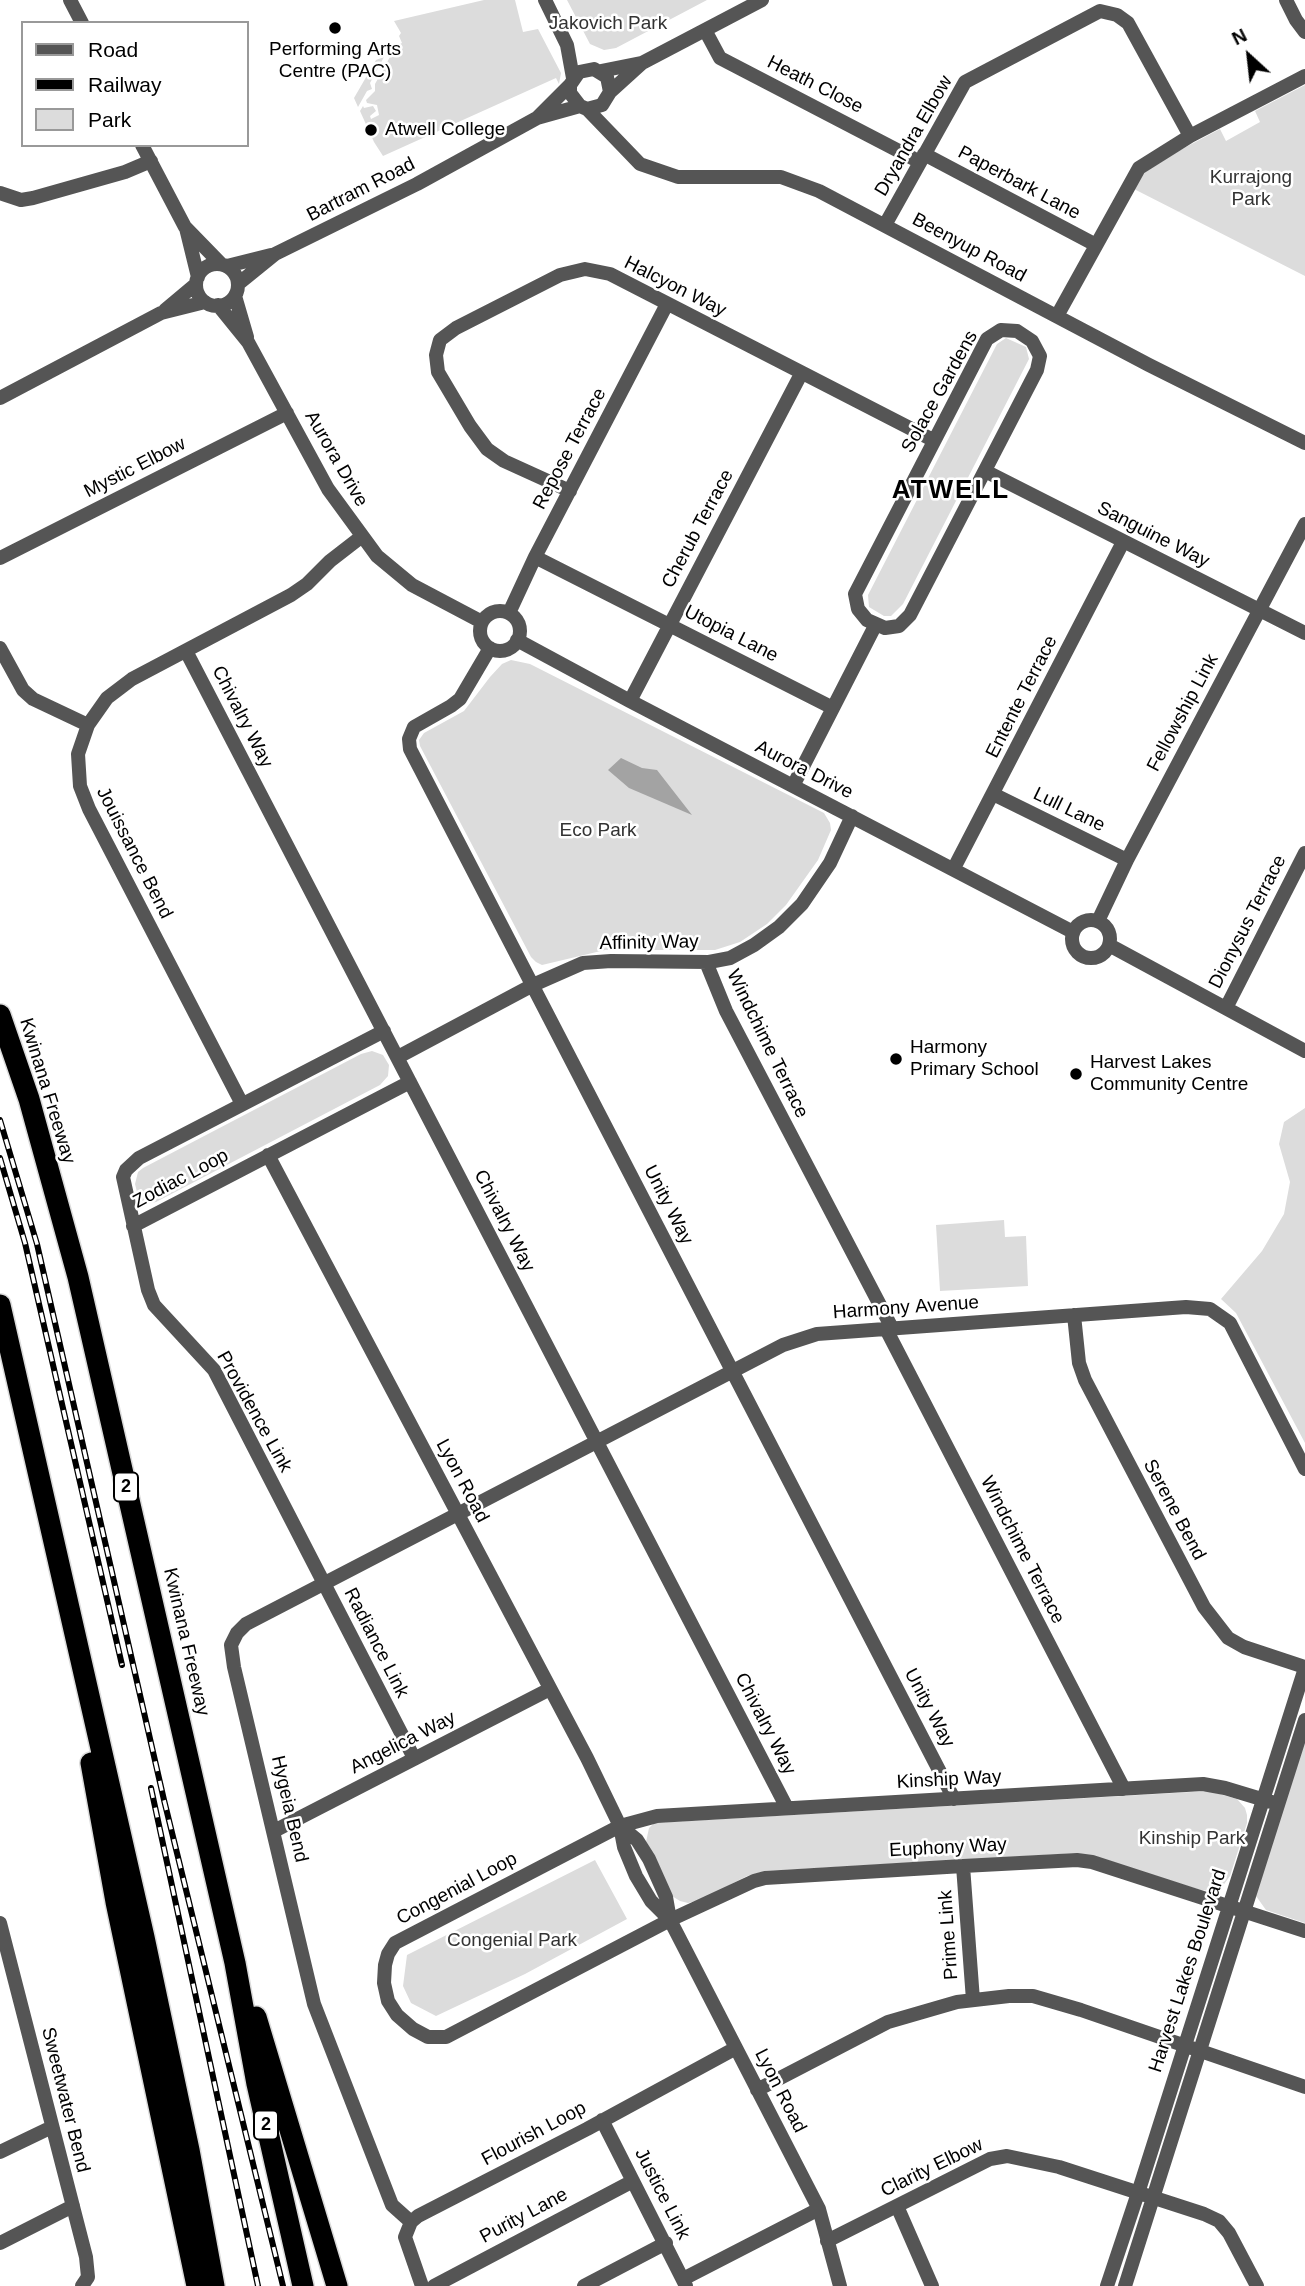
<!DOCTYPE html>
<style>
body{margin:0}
#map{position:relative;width:1305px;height:2286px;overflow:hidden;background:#fff;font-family:Arial,sans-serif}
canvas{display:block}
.legend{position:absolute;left:21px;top:21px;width:228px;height:126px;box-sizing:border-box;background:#fff;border:2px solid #999;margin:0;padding:9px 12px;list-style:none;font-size:21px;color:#000}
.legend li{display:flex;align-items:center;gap:14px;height:35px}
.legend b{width:35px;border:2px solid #999}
.north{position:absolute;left:1214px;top:21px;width:70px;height:70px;-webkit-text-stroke:5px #fff;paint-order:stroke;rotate:333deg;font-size:19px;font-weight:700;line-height:28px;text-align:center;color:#000}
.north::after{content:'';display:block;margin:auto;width:24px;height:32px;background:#000;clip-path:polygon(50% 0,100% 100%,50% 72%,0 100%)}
</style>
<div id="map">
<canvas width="1305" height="2286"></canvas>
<ul class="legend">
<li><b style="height:9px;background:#555"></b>Road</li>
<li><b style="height:9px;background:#000"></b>Railway</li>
<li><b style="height:19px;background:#dcdcdc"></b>Park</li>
</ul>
<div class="north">N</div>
</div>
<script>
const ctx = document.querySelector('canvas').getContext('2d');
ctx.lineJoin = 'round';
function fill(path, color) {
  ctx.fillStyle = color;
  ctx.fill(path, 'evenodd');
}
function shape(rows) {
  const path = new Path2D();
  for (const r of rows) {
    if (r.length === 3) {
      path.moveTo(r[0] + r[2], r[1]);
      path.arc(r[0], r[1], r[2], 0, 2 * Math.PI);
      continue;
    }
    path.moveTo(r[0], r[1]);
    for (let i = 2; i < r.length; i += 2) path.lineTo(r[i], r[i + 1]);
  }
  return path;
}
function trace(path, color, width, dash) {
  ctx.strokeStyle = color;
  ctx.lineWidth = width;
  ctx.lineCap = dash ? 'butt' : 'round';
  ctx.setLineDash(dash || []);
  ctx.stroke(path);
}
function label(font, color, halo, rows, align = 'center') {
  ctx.font = font + ' Arial,sans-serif';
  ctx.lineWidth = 5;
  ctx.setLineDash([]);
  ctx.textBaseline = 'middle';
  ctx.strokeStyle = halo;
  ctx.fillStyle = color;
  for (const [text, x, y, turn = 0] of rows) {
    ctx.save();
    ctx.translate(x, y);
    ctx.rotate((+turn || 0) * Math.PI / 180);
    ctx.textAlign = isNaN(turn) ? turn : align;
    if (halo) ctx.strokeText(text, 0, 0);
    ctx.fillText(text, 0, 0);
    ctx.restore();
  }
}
fill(shape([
 [484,0,515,0,523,32,538,29,561,73,559,84,556,78,383,156,374,142,360,111,363,106,364,108,373,106,376,111,370,116,371,119,379,115,377,105,367,103,366,100,375,91,375,84,396,46,402,43,399,36,401,33,394,21],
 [567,0,707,0,616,48,604,50,590,44],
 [384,57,370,83,372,89,367,91,358,107,354,98,376,60],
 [1305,85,1305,276,1132,188,1141,174,1150,166,1220,129,1226,141,1260,122,1255,111],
 [1006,338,1026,347,1029,359,903,604,891,616,884,616,869,607,868,595,997,344],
 [511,660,530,664,824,813,830,823,831,830,818,860,786,905,767,924,740,942,715,950,605,950,542,965,536,962,531,957,420,746,419,740,424,733,464,711,490,677,502,664],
 [372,1051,383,1055,389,1065,388,1076,380,1085,156,1202,146,1204,139,1200,135,1184,138,1172,143,1168,361,1054],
 [1305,1108,1305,1443,1236,1313,1221,1299,1262,1251,1284,1214,1290,1182,1279,1144,1284,1122],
 [1004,1220,1005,1237,1026,1236,1028,1286,940,1291,936,1225],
 [1305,1731,1305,1923,1266,1910,1256,1896],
 [1209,1791,1237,1799,1245,1808,1247,1815,1247,1823,1230,1876,1222,1887,1211,1891,1201,1890,1078,1853,765,1871,747,1876,700,1900,688,1903,680,1901,672,1896,646,1842,649,1828,654,1823],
 [595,1860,627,1919,525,1974,436,2016,411,2003,403,1986,407,1955]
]), '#dcdcdc');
fill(shape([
 [621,758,642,768,657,770,692,815,629,788,608,770]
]), '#a3a3a3');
const highway = shape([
 [0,1015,29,1099,78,1277,235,1963,257,2084,303,2286],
 [0,1305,144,1937,189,2150,214,2286],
 [91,1763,116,1902,197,2286],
 [256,2017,337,2286]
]);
trace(highway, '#dbdbdb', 24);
trace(shape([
 [70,0,82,23],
 [545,0,567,45,573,78],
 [1286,0,1296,20,1305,32],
 [705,30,720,58,920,162],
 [601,71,641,63],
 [610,92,607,77,594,69,579,72,570,85,570,93,580,106,587,109,602,105,610,92,642,63,762,0],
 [587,109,640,164,678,177,781,177,819,191,1149,365,1305,443],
 [538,117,570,85],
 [142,145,185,227,221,264],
 [924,154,1096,245],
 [0,193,21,200,33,198,125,172,151,161],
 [885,225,965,82,1100,11,1117,15,1128,23,1190,136],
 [186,228,198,277],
 [217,285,21],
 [227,266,271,255],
 [238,284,275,254,417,184,537,118,580,106],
 [235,296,247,337],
 [218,305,248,342,328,489,377,556,412,585,482,622],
 [165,310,196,284],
 [1057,316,1139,168,1190,136,1305,76],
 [1001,330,1017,331,1032,341,1040,356,1037,370,910,615,899,626,885,628,867,620,858,609,855,594,987,339,1001,330],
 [0,398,161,313,205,302],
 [985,471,1305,633],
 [570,491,504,461,487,449,470,426,438,372,436,355,440,340,456,328,560,275,585,269,610,274,933,440],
 [535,557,833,708],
 [0,558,287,413],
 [500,631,20],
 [509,613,535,557,667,304],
 [517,640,630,701,1073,932],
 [0,648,23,690,33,699,88,725],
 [490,648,460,699,451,706,414,727,409,739,410,749,954,1799],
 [186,651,787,1808],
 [630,701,801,374],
 [793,786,876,624],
 [993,794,1127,860],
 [954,868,1123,542],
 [1091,939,19],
 [1098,921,1127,860,1305,524],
 [1109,945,1305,1051],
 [706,962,726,1011,892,1328],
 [1226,1008,1305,853],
 [384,1031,139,1158,126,1170,123,1177,148,1290,154,1305,214,1370,414,1758],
 [398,1057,533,985,583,963,611,961,709,962,730,958,754,945,779,927,802,904,830,863,852,816],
 [242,1104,89,809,80,786,78,754,88,725,107,698,132,679,291,595,307,584,330,561,361,537],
 [268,1155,587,1758,620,1826,624,1847,636,1876,651,1901,670,1920,819,2209,840,2286],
 [133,1226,410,1082],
 [1074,1315,1079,1363,1085,1380,1204,1607,1228,1638,1244,1647,1305,1667],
 [886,1329,1124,1789],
 [1278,1804,1225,1788,1203,1784,657,1816,620,1826,395,1943,388,1954,385,1965,384,1983,388,2001,397,2015,413,2029,428,2037,446,2037,670,1920,754,1881,765,1878,963,1866,1077,1860,1092,1862,1305,1931],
 [620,1826,637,1840,649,1859,666,1897,670,1920],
 [274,1831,550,1689],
 [963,1866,973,2000],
 [0,1923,86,2257,88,2277,82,2286],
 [757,2090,888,2022,957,2002,1009,1996,1033,1996,1081,2010,1305,2087],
 [602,2120,686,2286],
 [0,2152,52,2127],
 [897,2206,932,2286],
 [411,2222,392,2205,314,2004,234,1667,231,1645,237,1633,246,1624,783,1345,817,1334,1186,1307,1210,1309,1230,1323,1305,1469],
 [827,2241,990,2159,1007,2156,1059,2167,1204,2214,1219,2221,1229,2233,1257,2286],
 [0,2243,73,2206],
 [683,2279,819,2209],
 [422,2286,405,2237,411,2222,418,2216,587,2129,736,2048],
 [434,2286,633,2181],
 [584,2286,666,2243],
 [1107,2286,1138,2193,1305,1668],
 [1125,2286,1305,1720]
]), '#555', 14);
trace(highway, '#000', 21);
const rail = shape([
 [0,1120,37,1244,164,1800,283,2286],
 [0,1158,25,1243,122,1665],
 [151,1788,258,2286]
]);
trace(rail, '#000', 6);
trace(rail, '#fff', 3.5, [10]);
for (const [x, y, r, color] of [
 [335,28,7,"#000"],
 [371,130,7,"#000"],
 [896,1059,7,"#000"],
 [1076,1074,7,"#000"]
]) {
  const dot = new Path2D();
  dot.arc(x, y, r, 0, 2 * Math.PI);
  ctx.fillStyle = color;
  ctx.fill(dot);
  trace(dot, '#fff', 2.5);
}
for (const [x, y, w] of [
 [126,1487,24],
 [266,2125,24]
]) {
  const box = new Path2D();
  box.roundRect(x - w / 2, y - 14.5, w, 29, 5);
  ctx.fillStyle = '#fff';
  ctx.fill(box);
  trace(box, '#000', 2);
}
label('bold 18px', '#000', null, [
 ["2",126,1487],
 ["2",266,2125]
]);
label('19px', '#333', '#fff', [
 ["Jakovich Park",608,24],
 ["Kurrajong",1251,178],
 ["Park",1251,200],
 ["Eco Park",598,831],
 ["Kinship Park",1192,1839],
 ["Congenial Park",512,1941]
]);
label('19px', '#000', '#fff', [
 ["Performing Arts",335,50,"center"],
 ["Centre (PAC)",335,72,"center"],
 ["Atwell College",385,130],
 ["Harmony",910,1048],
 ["Primary School",910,1070],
 ["Harvest Lakes",1090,1063],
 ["Community Centre",1090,1085]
], 'left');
label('19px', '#000', '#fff', [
 ["Heath Close",815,85,27],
 ["Dryandra Elbow",914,136,-60],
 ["Paperbark Lane",1019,183,28],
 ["Bartram Road",361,190,-27],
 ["Beenyup Road",969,248,28],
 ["Halcyon Way",675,287,27],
 ["Solace Gardens",940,392,-61],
 ["Repose Terrace",570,449,-62],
 ["Aurora Drive",336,459,60],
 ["Mystic Elbow",135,468,-27],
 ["Cherub Terrace",698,529,-62],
 ["Sanguine Way",1153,535,27],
 ["Utopia Lane",731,634,27],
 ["Entente Terrace",1022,697,-63],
 ["Fellowship Link",1183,713,-62],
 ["Chivalry Way",242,717,63],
 ["Aurora Drive",804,770,27],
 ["Lull Lane",1069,810,26],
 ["Jouissance Bend",134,853,63],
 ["Dionysus Terrace",1248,922,-63],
 ["Affinity Way",649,943,-1],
 ["Windchime Terrace",767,1044,64],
 ["Kwinana Freeway",47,1091,73],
 ["Zodiac Loop",181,1179,-28],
 ["Unity Way",668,1205,63],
 ["Chivalry Way",504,1221,63],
 ["Harmony Avenue",906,1308,-4],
 ["Providence Link",254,1412,61],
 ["Lyon Road",462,1481,62],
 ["Serene Bend",1174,1510,62],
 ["Windchime Terrace",1022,1550,63],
 ["Kwinana Freeway",186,1642,77],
 ["Radiance Link",376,1643,63],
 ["Unity Way",929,1708,62],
 ["Chivalry Way",765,1724,63],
 ["Angelica Way",403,1743,-27],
 ["Kinship Way",949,1780,-3],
 ["Hygeia Bend",289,1809,77],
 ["Euphony Way",948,1848,-3],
 ["Congenial Loop",457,1889,-28],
 ["Prime Link",949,1935,-94],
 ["Harvest Lakes Boulevard",1188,1971,-72],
 ["Lyon Road",780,2091,63],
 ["Sweetwater Bend",65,2100,76],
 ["Flourish Loop",534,2134,-28],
 ["Clarity Elbow",932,2168,-26],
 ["Justice Link",662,2194,63],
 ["Purity Lane",524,2216,-28]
]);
ctx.letterSpacing = '2px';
label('bold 26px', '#000', '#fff', [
 ["ATWELL",951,491]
]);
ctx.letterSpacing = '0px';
</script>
